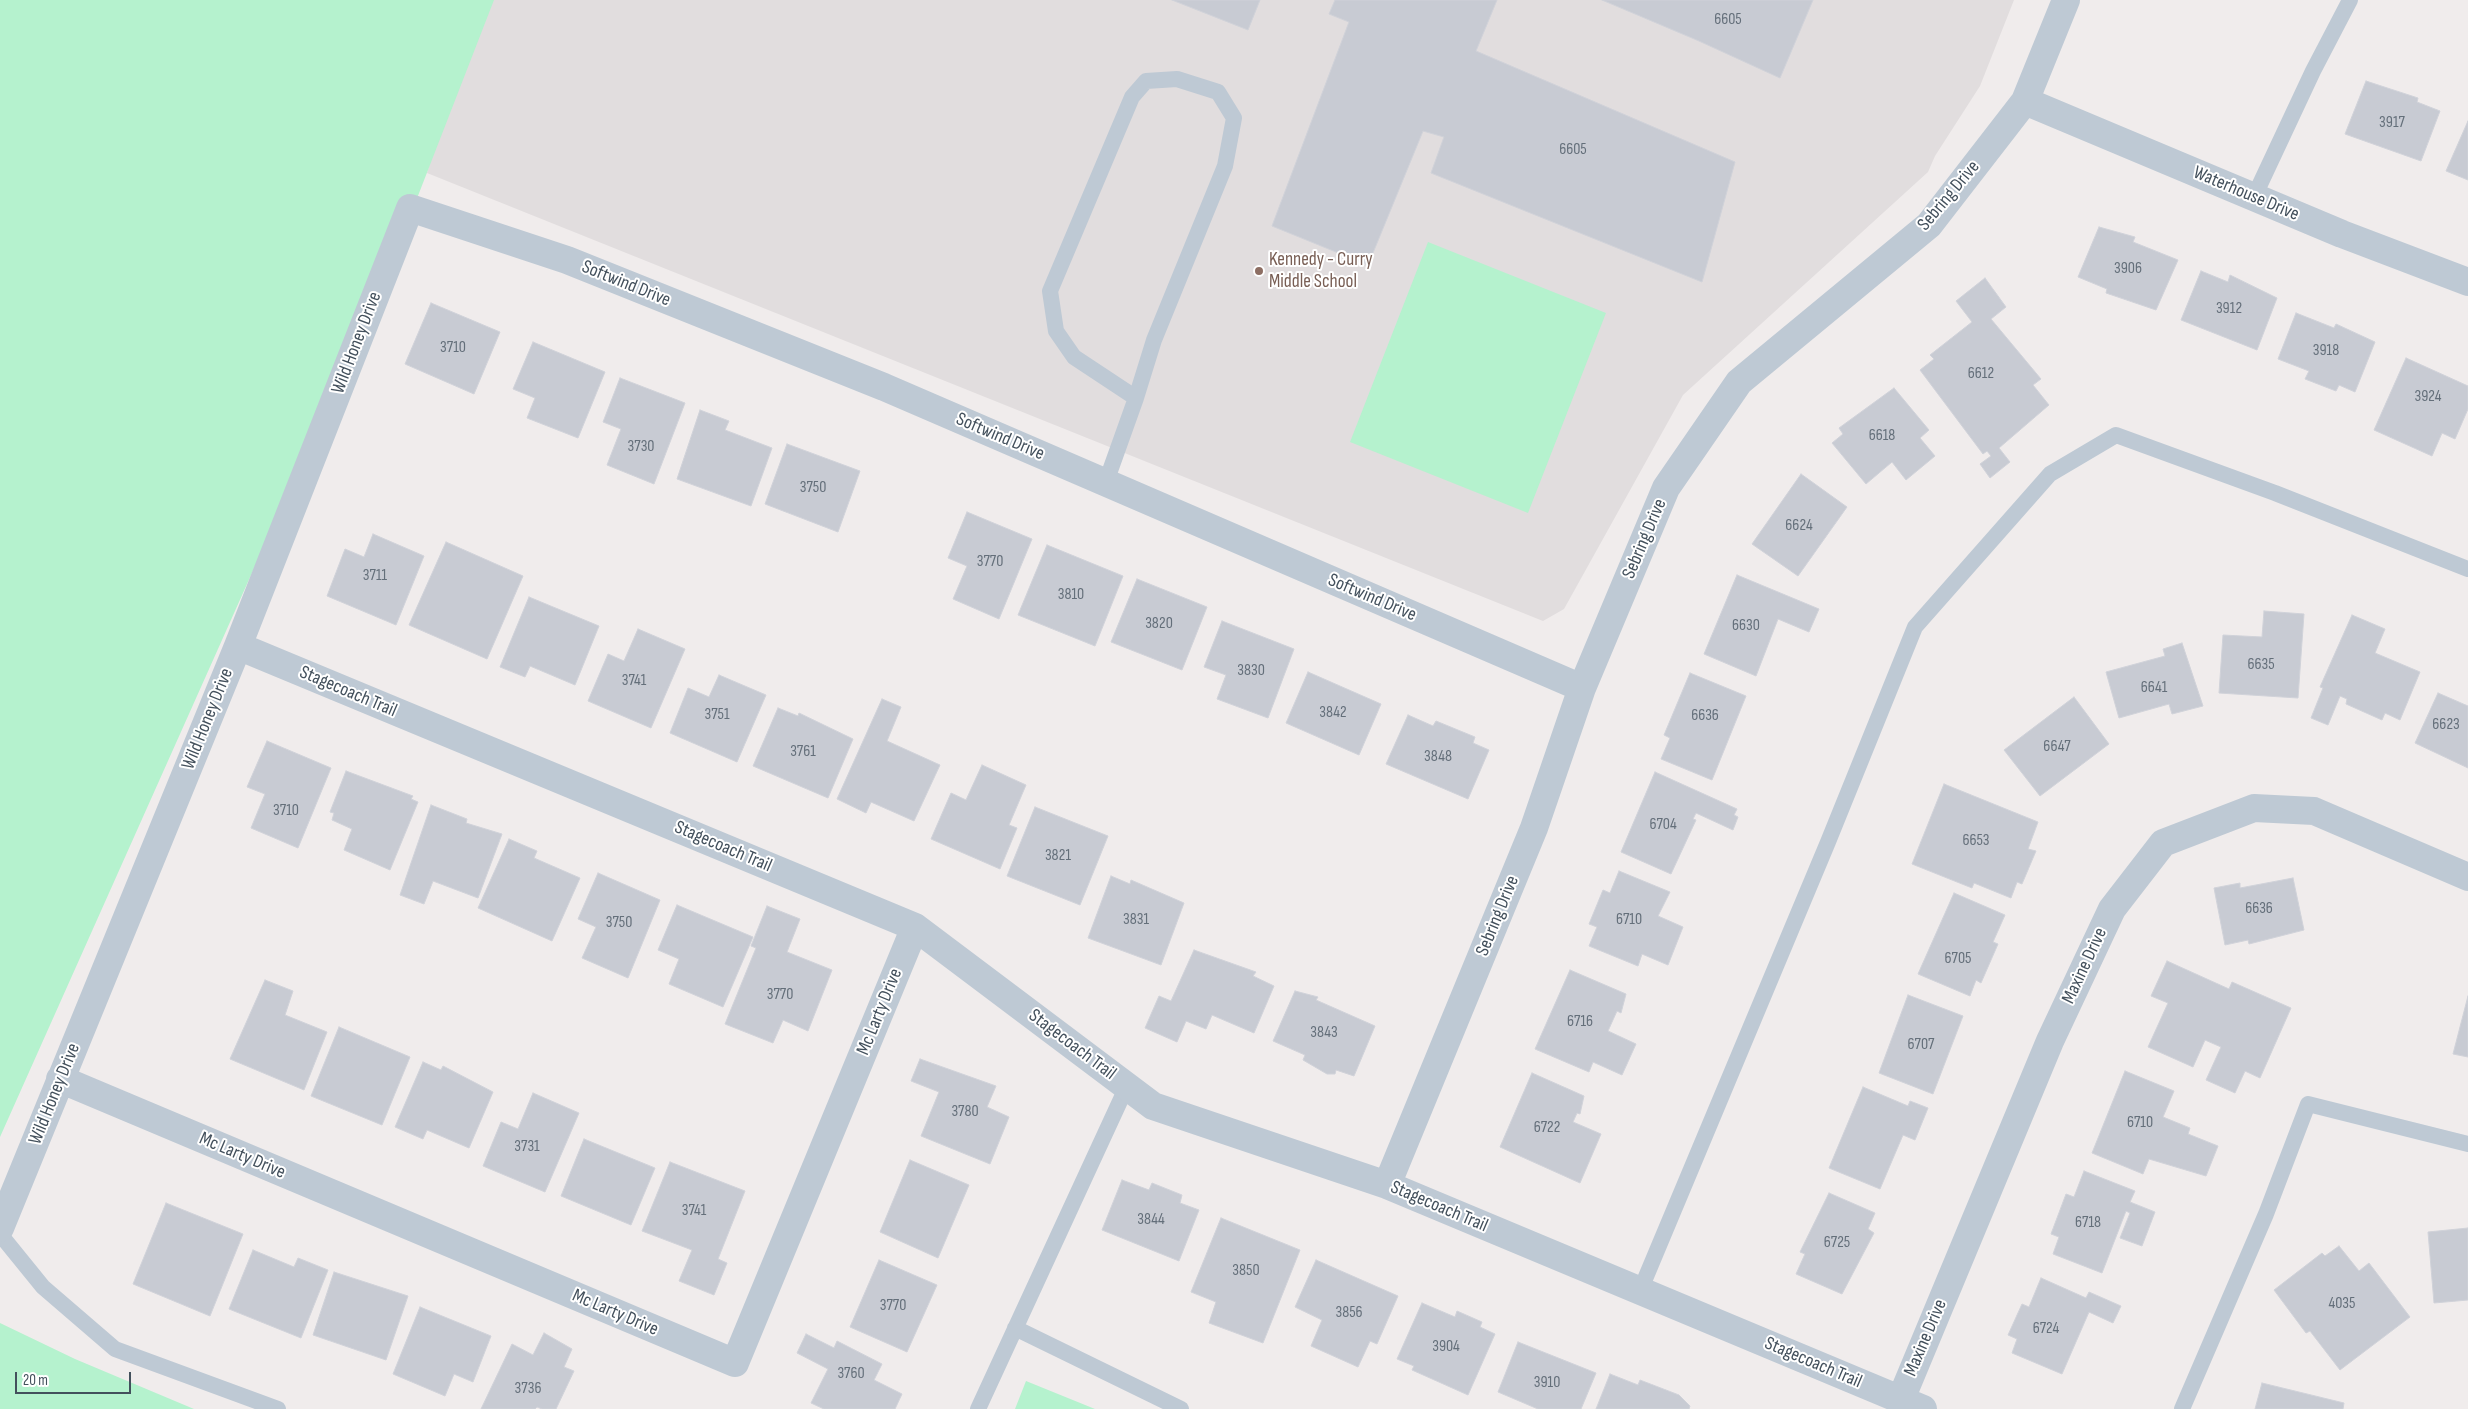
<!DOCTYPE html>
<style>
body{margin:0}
#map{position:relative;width:2468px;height:1409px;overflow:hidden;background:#f0ecec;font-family:"Sofia Sans Condensed",sans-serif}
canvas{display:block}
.scale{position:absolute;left:15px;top:1372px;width:116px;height:22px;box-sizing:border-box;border:2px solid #43505c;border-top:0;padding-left:6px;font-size:15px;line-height:18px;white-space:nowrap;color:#43505c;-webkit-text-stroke:4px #fff;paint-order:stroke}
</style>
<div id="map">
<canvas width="2468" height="1409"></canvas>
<div class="scale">20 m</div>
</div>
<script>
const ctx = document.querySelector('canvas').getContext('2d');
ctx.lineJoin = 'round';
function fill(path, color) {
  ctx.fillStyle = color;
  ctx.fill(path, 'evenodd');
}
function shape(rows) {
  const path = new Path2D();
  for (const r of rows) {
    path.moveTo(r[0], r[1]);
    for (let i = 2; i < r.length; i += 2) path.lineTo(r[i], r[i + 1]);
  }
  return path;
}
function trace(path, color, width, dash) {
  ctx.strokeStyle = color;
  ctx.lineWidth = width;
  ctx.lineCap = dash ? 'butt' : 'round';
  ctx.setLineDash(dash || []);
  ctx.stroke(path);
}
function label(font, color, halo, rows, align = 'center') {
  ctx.font = font + ' "Sofia Sans Condensed",sans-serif';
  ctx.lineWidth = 4;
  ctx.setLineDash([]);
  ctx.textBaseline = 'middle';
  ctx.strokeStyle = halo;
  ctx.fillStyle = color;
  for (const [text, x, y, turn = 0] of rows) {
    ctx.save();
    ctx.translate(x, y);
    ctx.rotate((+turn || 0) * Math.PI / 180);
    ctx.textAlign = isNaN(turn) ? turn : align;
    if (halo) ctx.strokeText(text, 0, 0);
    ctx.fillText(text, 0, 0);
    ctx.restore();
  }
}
fill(shape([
 [475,0,2014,0,1980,86,1935,156,1928,172,1683,395,1564,609,1543,621,427,173]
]), '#e1ddde');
fill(shape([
 [0,0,494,0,402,237,0,1137],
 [1428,242,1606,313,1528,513,1350,442],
 [0,1323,75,1359,194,1409,0,1409],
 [1026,1381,1095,1409,1015,1409]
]), '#b5f2ce');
const building = shape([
 [1172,0,1260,0,1248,30,1172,0],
 [1335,0,1497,0,1476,51,1735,162,1702,282,1431,173,1444,137,1423,131,1368,265,1272,226,1349,22,1329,14,1335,0],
 [1602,0,1813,0,1780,78,1699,41,1602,0],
 [2366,81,2418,98,2417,102,2440,111,2421,161,2345,134,2366,81],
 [2468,121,2468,180,2446,171,2468,121],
 [2099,227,2135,237,2133,242,2178,260,2156,310,2106,293,2107,289,2078,277,2099,227],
 [2201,271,2228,282,2230,275,2277,298,2257,350,2181,320,2201,271],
 [1985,278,2006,307,1991,319,2041,379,2033,385,2049,405,1999,448,2010,462,1990,478,1980,464,1991,456,1987,451,1983,454,1920,370,1934,359,1930,355,1972,322,1956,301,1985,278],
 [431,303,500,332,474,394,405,364,431,303],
 [2296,313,2334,328,2336,324,2375,342,2355,392,2339,385,2336,391,2305,379,2309,371,2278,359,2296,313],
 [533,342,605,372,578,438,527,418,535,398,513,389,533,342],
 [2406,358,2468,386,2468,409,2455,439,2442,433,2432,456,2374,430,2406,358],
 [620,378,685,403,654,484,607,465,621,429,603,422,620,378],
 [1894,388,1929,430,1920,438,1935,456,1906,480,1892,462,1866,484,1832,443,1843,434,1839,428,1894,388],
 [700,410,729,421,725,430,772,448,751,506,677,479,700,410],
 [787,444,860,471,838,532,765,504,787,444],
 [1801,474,1847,507,1798,576,1752,544,1801,474],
 [967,512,1032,539,999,619,953,599,967,566,948,558,967,512],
 [373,534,424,556,396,625,327,596,345,549,364,557,373,534],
 [446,542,523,576,487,659,409,625,446,542],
 [1047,545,1123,576,1095,646,1018,615,1047,545],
 [1737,575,1819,609,1809,632,1778,619,1756,676,1704,654,1737,575],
 [1137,579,1207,607,1182,670,1111,642,1137,579],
 [529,597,599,626,575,685,530,666,525,677,500,667,529,597],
 [2264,611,2304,614,2298,698,2219,693,2223,635,2262,637,2264,611],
 [2352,615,2385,629,2375,653,2420,672,2400,720,2385,713,2382,720,2346,704,2347,699,2340,696,2328,725,2311,718,2323,688,2320,687,2352,615],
 [1222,621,1294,649,1268,718,1217,699,1226,675,1204,667,1222,621],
 [638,629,685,649,651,728,588,701,608,654,624,661,638,629],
 [2182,643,2203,706,2172,714,2169,704,2119,718,2106,672,2165,656,2163,649,2182,643],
 [1308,672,1381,704,1359,755,1286,723,1308,672],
 [1690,673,1746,696,1712,780,1661,759,1670,738,1664,735,1690,673],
 [719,675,766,695,737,762,670,733,688,688,709,697,719,675],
 [2438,693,2468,706,2468,768,2415,743,2438,693],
 [2074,697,2109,744,2040,796,2004,750,2074,697],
 [882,699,901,707,887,741,940,765,914,821,871,802,866,813,837,799,882,699],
 [778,708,798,716,799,713,853,739,828,798,753,766,778,708],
 [1408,715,1433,726,1436,721,1475,737,1473,743,1489,750,1468,799,1386,764,1408,715],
 [267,741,331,768,298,848,251,828,265,794,247,787,267,741],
 [982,765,1026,785,1009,825,1017,828,1000,869,931,839,951,793,966,800,982,765],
 [346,771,413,796,411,799,418,802,390,870,344,850,352,829,332,820,334,813,330,812,346,771],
 [1655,772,1737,809,1734,815,1738,817,1733,830,1696,813,1693,819,1696,820,1671,874,1621,852,1655,772],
 [1944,784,2038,822,2028,849,2036,851,2022,884,2017,882,2011,898,1974,883,1972,888,1912,864,1944,784],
 [431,805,467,819,466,823,502,834,478,898,433,881,424,904,400,895,431,805],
 [1035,807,1108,836,1080,905,1007,876,1035,807],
 [509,839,537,851,534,858,580,878,552,941,478,908,509,839],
 [1619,871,1670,892,1658,916,1683,927,1668,965,1642,954,1638,966,1589,946,1597,927,1589,924,1603,890,1610,893,1619,871],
 [598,873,660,900,628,978,582,958,596,927,578,919,598,873],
 [1111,876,1130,884,1131,880,1184,903,1161,965,1088,938,1111,876],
 [2293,878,2304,930,2249,944,2248,940,2225,945,2214,888,2240,883,2240,888,2293,878],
 [1954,893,2005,915,1993,942,1998,944,1981,983,1976,980,1970,996,1918,974,1954,893],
 [677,905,753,937,723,1007,669,984,679,959,658,950,677,905],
 [767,906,800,919,787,952,832,970,808,1031,783,1020,773,1043,725,1024,756,948,751,946,767,906],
 [1194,950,1256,972,1253,976,1274,986,1254,1033,1212,1015,1206,1029,1186,1021,1177,1042,1145,1028,1159,996,1171,1001,1194,950],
 [2167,961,2229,989,2232,982,2291,1008,2260,1078,2245,1071,2235,1093,2206,1080,2221,1047,2205,1040,2193,1067,2148,1047,2168,1003,2151,996,2167,961],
 [1570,970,1626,994,1621,1013,1617,1011,1608,1031,1636,1044,1622,1075,1593,1062,1589,1072,1535,1049,1570,970],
 [265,980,293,991,285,1015,327,1032,304,1090,230,1059,265,980],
 [1295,991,1318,997,1316,1000,1375,1026,1354,1076,1336,1070,1335,1074,1327,1074,1303,1060,1305,1055,1273,1041,1295,991],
 [1908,995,1963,1016,1933,1094,1879,1073,1908,995],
 [2468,996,2468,1057,2453,1054,2468,996],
 [339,1027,410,1057,382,1125,311,1096,339,1027],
 [920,1059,996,1086,987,1107,1009,1117,990,1164,921,1136,939,1092,911,1081,920,1059],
 [423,1062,441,1070,443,1066,493,1092,469,1148,427,1130,423,1139,395,1127,423,1062],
 [2125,1071,2174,1091,2163,1117,2190,1128,2188,1134,2218,1146,2206,1176,2149,1159,2143,1174,2092,1153,2125,1071],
 [1532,1073,1584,1096,1580,1114,1577,1113,1573,1122,1601,1134,1580,1183,1500,1147,1532,1073],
 [1863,1087,1908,1106,1910,1101,1928,1108,1915,1140,1903,1135,1880,1189,1829,1168,1863,1087],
 [533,1093,579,1113,545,1192,483,1166,501,1122,518,1129,533,1093],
 [584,1139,655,1168,631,1225,561,1196,584,1139],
 [910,1160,969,1185,938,1258,880,1232,910,1160],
 [670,1162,745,1191,718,1259,727,1263,714,1295,679,1281,692,1250,642,1231,670,1162],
 [2084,1171,2135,1191,2130,1202,2155,1212,2142,1246,2120,1238,2130,1213,2126,1211,2102,1273,2053,1254,2059,1237,2051,1234,2066,1194,2074,1197,2084,1171],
 [1122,1180,1149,1190,1152,1183,1182,1195,1180,1203,1199,1210,1179,1261,1102,1230,1122,1180],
 [1829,1193,1875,1213,1868,1229,1874,1233,1842,1294,1796,1274,1805,1254,1800,1252,1829,1193],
 [166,1203,243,1234,210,1316,133,1284,166,1203],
 [1221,1218,1300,1250,1263,1343,1209,1323,1216,1302,1191,1292,1221,1218],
 [2468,1228,2468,1300,2434,1303,2428,1232,2468,1228],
 [2339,1246,2359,1271,2369,1263,2410,1317,2340,1370,2310,1331,2306,1333,2274,1290,2322,1253,2325,1256,2339,1246],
 [253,1250,294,1267,298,1258,328,1270,301,1338,229,1309,253,1250],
 [879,1260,937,1285,907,1352,850,1327,879,1260],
 [1316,1260,1398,1296,1377,1344,1370,1341,1358,1367,1311,1346,1322,1320,1295,1307,1316,1260],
 [334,1272,408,1296,386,1360,313,1335,334,1272],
 [2041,1278,2086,1298,2089,1292,2121,1306,2113,1323,2089,1312,2062,1374,2012,1353,2017,1339,2008,1335,2022,1304,2029,1307,2041,1278],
 [1422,1303,1455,1317,1457,1311,1482,1322,1480,1327,1495,1334,1468,1395,1412,1370,1414,1366,1397,1359,1422,1303],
 [420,1307,491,1336,473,1382,454,1374,445,1396,393,1374,420,1307],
 [544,1333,572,1349,564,1367,574,1371,556,1409,542,1409,537,1407,535,1409,481,1409,512,1344,533,1355,544,1333],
 [806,1334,834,1348,837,1341,882,1364,874,1380,902,1394,895,1409,824,1409,811,1403,828,1369,797,1353,806,1334],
 [1518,1342,1596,1373,1581,1409,1538,1409,1498,1392,1518,1342],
 [1610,1374,1638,1385,1640,1380,1679,1395,1690,1406,1689,1409,1596,1409,1610,1374],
 [2262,1383,2344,1403,2343,1409,2255,1409,2262,1383]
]);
fill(building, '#c8cbd3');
trace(building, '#d0d2d9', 1);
trace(shape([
 [2254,197,2313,71,2350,0],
 [1106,482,1136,398,1154,340,1225,166,1234,118,1218,92,1177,79,1146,81,1132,97,1050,291,1056,331,1074,357,1136,398],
 [0,1234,43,1287,115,1349,278,1409],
 [1640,1291,1828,842,1915,627,2050,474,2116,435,2275,493,2468,569],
 [1015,1328,1181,1409],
 [978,1409,1127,1086],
 [2182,1409,2266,1214,2308,1104,2468,1144]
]), '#bec9d4', 16);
trace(shape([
 [2025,101,2342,234,2468,282],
 [238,646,915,927,1153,1106,1387,1185,1923,1409],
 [60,1079,735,1363,915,927],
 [1387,1185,1534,828,1582,688,1666,488,1739,382,1929,225,2025,101,2066,0],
 [0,1228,238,646,410,208,567,260,884,387,1582,688],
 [1901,1399,2050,1041,2112,909,2163,843,2254,808,2314,811,2468,877]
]), '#bec9d4', 28);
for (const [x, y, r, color] of [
 [1259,271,5,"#8d6e63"]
]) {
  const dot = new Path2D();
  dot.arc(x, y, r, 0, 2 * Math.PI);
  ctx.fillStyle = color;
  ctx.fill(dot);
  trace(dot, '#fff', 2);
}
label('16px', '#646f7a', null, [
 ["6605",1728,20],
 ["3917",2392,123],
 ["6605",1573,150],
 ["3906",2128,269],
 ["3912",2229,309],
 ["3710",453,348],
 ["3918",2326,351],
 ["6612",1981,374],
 ["3924",2428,397],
 ["6618",1882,436],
 ["3730",641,447],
 ["3750",813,488],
 ["6624",1799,526],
 ["3770",990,562],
 ["3711",375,576],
 ["3810",1071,595],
 ["3820",1159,624],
 ["6630",1746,626],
 ["6635",2261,665],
 ["3830",1251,671],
 ["3741",634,681],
 ["6641",2154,688],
 ["3842",1333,713],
 ["3751",717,715],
 ["6636",1705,716],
 ["6623",2446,725],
 ["6647",2057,747],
 ["3761",803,752],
 ["3848",1438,757],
 ["3710",286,811],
 ["6704",1663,825],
 ["6653",1976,841],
 ["3821",1058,856],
 ["6636",2259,909],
 ["3831",1136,920],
 ["6710",1629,920],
 ["3750",619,923],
 ["6705",1958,959],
 ["3770",780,995],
 ["6716",1580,1022],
 ["3843",1324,1033],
 ["6707",1921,1045],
 ["3780",965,1112],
 ["6710",2140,1123],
 ["6722",1547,1128],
 ["3731",527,1147],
 ["3741",694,1211],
 ["3844",1151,1220],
 ["6718",2088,1223],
 ["6725",1837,1243],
 ["3850",1246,1271],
 ["4035",2342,1304],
 ["3770",893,1306],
 ["3856",1349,1313],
 ["6724",2046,1329],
 ["3904",1446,1347],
 ["3760",851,1374],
 ["3910",1547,1383],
 ["3736",528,1389]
]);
label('19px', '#43505c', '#fff', [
 ["Waterhouse Drive",2246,194,23],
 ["Sebring Drive",1949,196,-50],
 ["Softwind Drive",626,284,22],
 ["Wild Honey Drive",357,343,-69],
 ["Softwind Drive",1000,437,23],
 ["Sebring Drive",1645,539,-67],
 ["Softwind Drive",1372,598,23],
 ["Stagecoach Trail",348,692,23],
 ["Wild Honey Drive",208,719,-68],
 ["Stagecoach Trail",723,847,23],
 ["Sebring Drive",1498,916,-68],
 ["Maxine Drive",2085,966,-65],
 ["Mc Larty Drive",880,1012,-68],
 ["Stagecoach Trail",1072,1045,37],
 ["Wild Honey Drive",55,1094,-68],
 ["Mc Larty Drive",242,1156,23],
 ["Stagecoach Trail",1439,1207,23],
 ["Mc Larty Drive",615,1313,23],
 ["Maxine Drive",1926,1338,-67],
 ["Stagecoach Trail",1813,1363,23]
]);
label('19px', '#785e54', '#fff', [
 ["Kennedy - Curry",1269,260],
 ["Middle School",1269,282]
], 'left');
</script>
